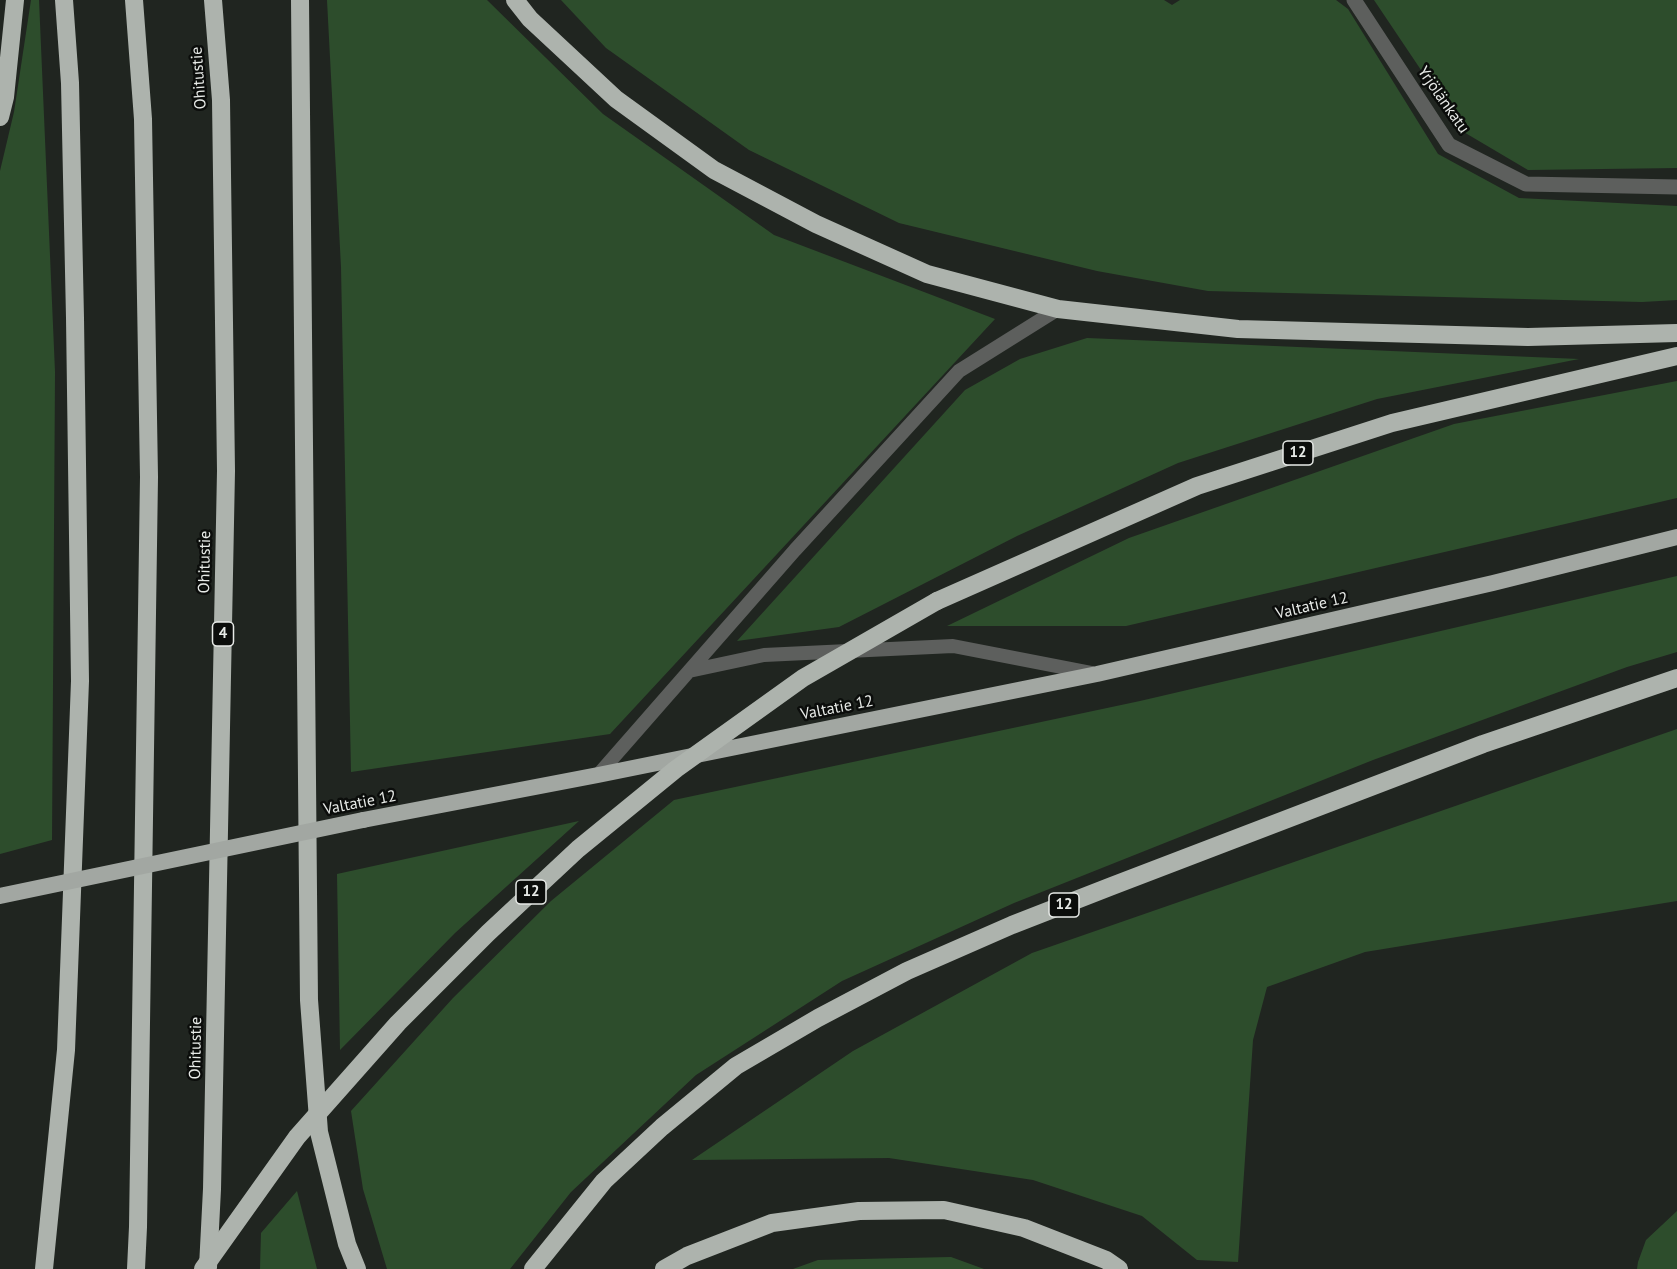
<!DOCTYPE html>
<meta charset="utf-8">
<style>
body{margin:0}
canvas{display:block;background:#202520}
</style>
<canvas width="1677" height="1269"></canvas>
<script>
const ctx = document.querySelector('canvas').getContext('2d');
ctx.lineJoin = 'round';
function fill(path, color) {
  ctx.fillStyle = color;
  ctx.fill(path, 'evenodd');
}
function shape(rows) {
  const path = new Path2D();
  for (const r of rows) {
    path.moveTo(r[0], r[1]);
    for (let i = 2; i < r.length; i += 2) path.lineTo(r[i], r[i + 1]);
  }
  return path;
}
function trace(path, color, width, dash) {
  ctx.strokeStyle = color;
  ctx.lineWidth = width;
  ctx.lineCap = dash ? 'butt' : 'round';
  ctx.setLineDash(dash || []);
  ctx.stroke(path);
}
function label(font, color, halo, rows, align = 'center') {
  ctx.font = font + ' "PT Sans",sans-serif';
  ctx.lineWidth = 5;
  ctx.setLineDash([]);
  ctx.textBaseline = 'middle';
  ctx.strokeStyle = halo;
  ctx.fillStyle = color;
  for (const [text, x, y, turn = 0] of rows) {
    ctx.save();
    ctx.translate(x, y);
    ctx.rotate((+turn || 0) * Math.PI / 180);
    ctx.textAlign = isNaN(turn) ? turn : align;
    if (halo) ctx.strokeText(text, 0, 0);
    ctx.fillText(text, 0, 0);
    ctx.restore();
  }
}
fill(shape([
 [31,0,39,0,55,372,52,840,0,854,0,171,14,112],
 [327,0,487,0,603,114,774,235,995,319,610,734,351,772,341,267],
 [561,0,1164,0,1172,5,1180,0,1336,0,1348,9,1438,154,1519,198,1677,206,1677,300,1642,302,1208,291,1097,271,899,223,749,150,606,48],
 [1374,0,1677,0,1677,168,1528,170,1462,131],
 [1087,338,1579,359,1377,399,1178,463,1017,536,839,627,737,641,965,390,1020,359],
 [1677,381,1677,498,1126,626,947,626,1129,538,1454,424],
 [1677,576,1677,652,1627,667,1373,760,1014,903,842,981,696,1075,571,1192,510,1269,387,1269,363,1189,351,1111,453,998,551,901,674,800,1140,701],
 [1677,729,1677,901,1365,952,1267,987,1253,1040,1238,1262,1197,1260,1142,1216,1033,1180,889,1158,692,1160,853,1051,1032,953],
 [579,821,455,933,340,1050,337,874],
 [297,1191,317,1269,260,1269,261,1233],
 [1677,1211,1677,1269,1637,1269,1638,1262,1646,1240],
 [951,1257,984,1269,793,1269,818,1260]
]), '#2d4d2c');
trace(shape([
 [689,671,764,655,953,646,1092,673],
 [598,775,795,550,959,371,1058,309]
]), '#5d5f5d', 14);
trace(shape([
 [1354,0,1449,145,1526,184,1677,187]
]), '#5d5f5d', 15);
trace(shape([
 [363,820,598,775,1097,674,1493,583,1677,537]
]), '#a2a7a2', 16);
trace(shape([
 [134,0,143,119,149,477,138,1227,136,1269],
 [300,0,309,1000,319,1132,347,1244,357,1269],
 [515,0,530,19,616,99,714,170,816,224,927,274,1058,309,1238,329,1528,337,1677,333],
 [0,117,5,97,15,0],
 [937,601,1197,486,1392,423,1677,356],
 [208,1267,212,1189,226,471,221,100,213,0],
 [44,1269,66,1050,80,681,75,318,70,83,64,0],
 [533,1269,604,1181,662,1127,736,1066,818,1018,907,971,1012,925,1112,886,1483,744,1677,678],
 [664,1269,687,1256,772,1223,859,1211,944,1210,1024,1228,1106,1260,1119,1269]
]), '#adb3ad', 18);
trace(shape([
 [0,896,363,820]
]), '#a2a7a2', 16);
trace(shape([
 [203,1269,297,1137,398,1023,488,933,578,849,676,769,803,678,937,601]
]), '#adb3ad', 18);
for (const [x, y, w] of [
 [1298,453,30],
 [223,634,21],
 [531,892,30],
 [1064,905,30]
]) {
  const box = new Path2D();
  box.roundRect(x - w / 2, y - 12, w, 24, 4.5);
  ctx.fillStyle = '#0b0d0b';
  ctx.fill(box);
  trace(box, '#e7eae7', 1.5);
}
label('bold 15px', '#e7eae7', null, [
 ["12",1298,453],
 ["4",223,634],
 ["12",531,892],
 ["12",1064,905]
]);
label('16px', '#e7eae7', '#0b0d0b', [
 ["Ohitustie",199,78,-94],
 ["Yrjölänkatu",1443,100,55],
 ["Ohitustie",205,562,-89],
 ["Valtatie 12",1312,606,-13],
 ["Valtatie 12",837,708,-11],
 ["Valtatie 12",360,803,-11],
 ["Ohitustie",196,1048,-89]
]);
</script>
